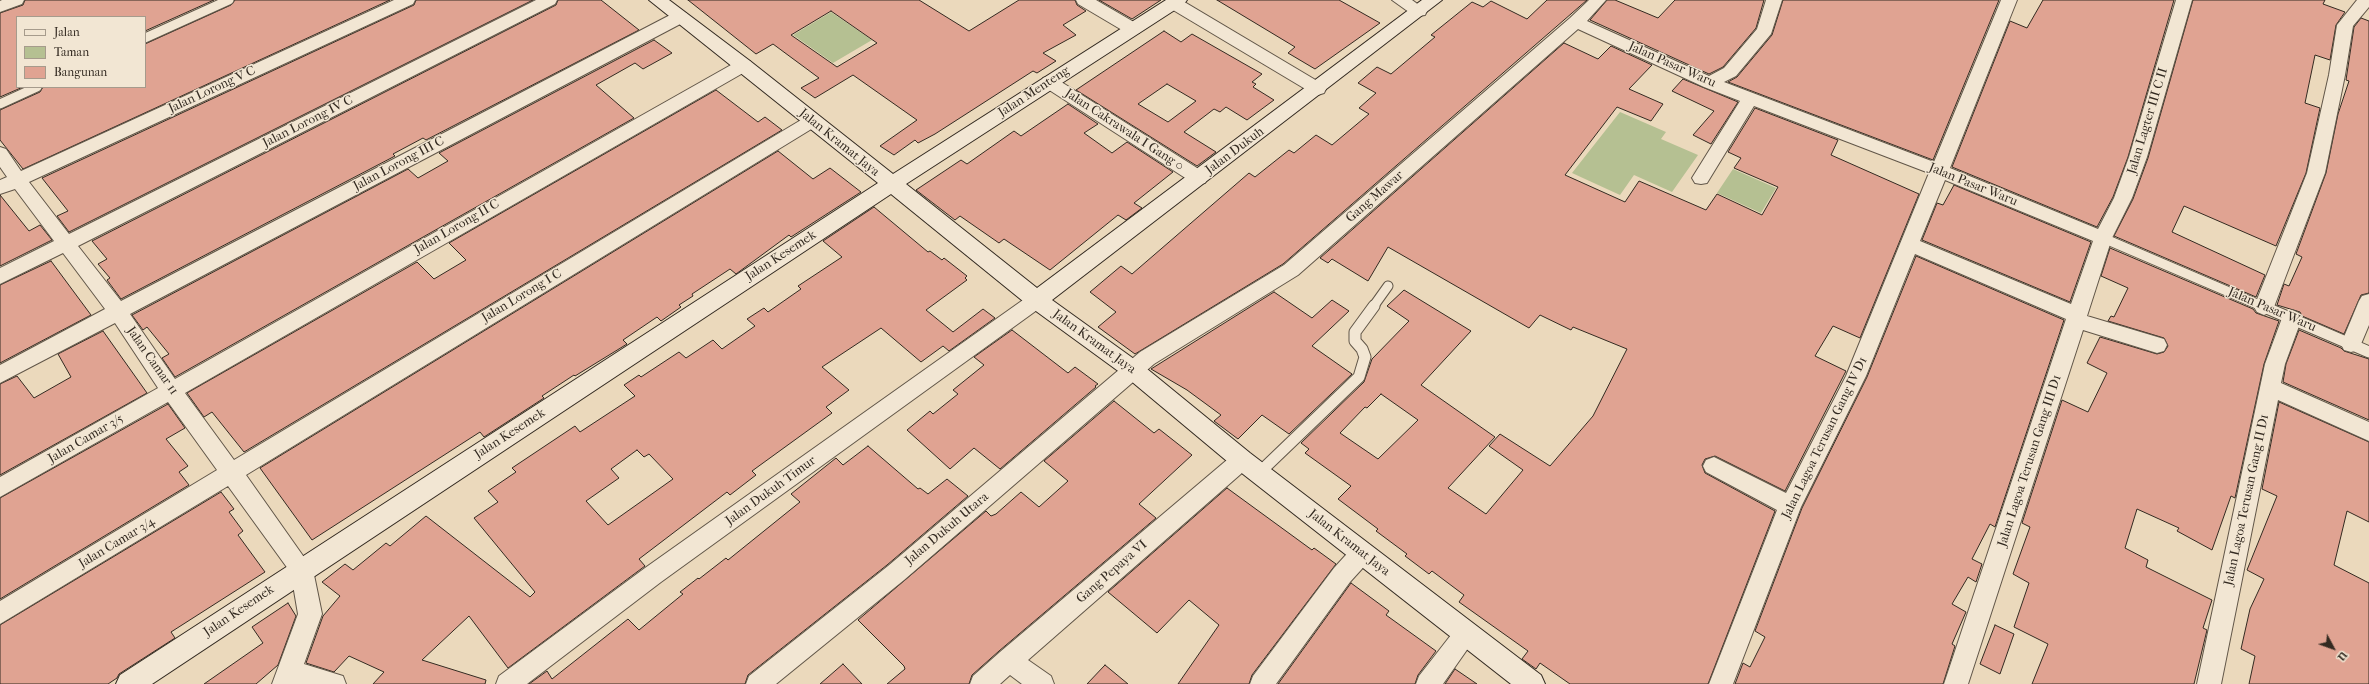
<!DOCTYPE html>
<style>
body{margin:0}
#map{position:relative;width:2369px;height:684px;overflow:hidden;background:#ebd9bc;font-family:"IM FELL French Canon",serif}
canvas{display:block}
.legend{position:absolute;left:16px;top:16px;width:130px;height:72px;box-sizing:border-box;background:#f2e6d3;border:1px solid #a69b8c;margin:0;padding:5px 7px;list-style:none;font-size:12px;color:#332a21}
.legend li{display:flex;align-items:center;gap:8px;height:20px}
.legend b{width:20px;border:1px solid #a69b8c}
.north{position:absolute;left:2313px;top:628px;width:40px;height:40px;-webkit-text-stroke:3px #f2e6d3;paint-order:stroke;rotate:131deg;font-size:11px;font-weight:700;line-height:16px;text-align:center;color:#332a21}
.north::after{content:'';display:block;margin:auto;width:14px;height:18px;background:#332a21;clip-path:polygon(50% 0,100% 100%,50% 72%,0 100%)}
</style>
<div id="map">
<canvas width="2369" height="684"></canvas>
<ul class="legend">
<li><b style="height:5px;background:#f2e6d3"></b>Jalan</li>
<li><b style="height:11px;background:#b5c092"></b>Taman</li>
<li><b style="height:11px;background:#e0a392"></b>Bangunan</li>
</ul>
<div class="north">U</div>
</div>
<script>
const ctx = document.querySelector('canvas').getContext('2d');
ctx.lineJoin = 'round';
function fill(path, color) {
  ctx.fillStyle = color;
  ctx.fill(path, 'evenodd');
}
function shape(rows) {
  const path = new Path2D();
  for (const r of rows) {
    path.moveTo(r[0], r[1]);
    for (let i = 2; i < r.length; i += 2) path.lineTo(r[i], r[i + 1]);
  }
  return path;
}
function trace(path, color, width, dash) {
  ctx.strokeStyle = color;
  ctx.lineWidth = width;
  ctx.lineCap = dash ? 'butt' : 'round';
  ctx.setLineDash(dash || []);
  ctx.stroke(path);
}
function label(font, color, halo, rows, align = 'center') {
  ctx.font = font + ' "IM FELL French Canon",serif';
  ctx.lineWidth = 3;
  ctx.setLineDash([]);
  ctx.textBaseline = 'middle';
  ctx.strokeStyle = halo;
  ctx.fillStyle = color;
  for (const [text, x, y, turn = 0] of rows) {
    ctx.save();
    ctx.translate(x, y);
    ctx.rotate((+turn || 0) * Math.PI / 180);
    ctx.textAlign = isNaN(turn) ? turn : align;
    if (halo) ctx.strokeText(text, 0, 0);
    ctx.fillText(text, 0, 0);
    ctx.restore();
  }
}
fill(shape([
 [831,12,872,40,833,63,793,35],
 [1620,112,1666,132,1661,139,1698,155,1672,192,1634,175,1620,195,1572,173],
 [1733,169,1776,188,1761,213,1717,193]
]), '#b5c092');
const building = shape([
 [25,0,214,0,145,31,145,17,17,17,17,87,23,87,0,97,0,13,23,5,25,0],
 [235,0,390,0,23,169,0,140,0,110,40,92,43,87,145,87,145,44,231,5,235,0],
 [416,0,533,0,69,232,57,216,68,211,42,178,414,5,416,0],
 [558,0,601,0,639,30,426,140,423,138,393,154,395,156,121,299,107,280,110,278,98,264,107,259,92,241,556,5,558,0],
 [688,0,919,0,969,31,1019,0,1075,0,1077,5,1086,11,1063,25,1076,35,1043,53,1056,61,1037,73,1033,71,935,134,918,143,915,140,894,155,880,146,917,120,853,75,815,98,801,88,819,78,773,44,756,54,688,0],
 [831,11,877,43,837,67,791,35,831,11],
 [1099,0,1161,0,1132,19,1099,0],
 [1217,0,1339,0,1380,23,1315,69,1288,53,1295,47,1217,0],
 [1547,0,1587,0,1283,264,1135,354,1098,327,1116,312,1090,292,1121,266,1132,274,1249,173,1255,177,1289,150,1294,153,1316,135,1332,145,1369,114,1359,108,1376,93,1358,83,1377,67,1391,74,1435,37,1431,35,1472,2,1483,7,1491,1,1527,19,1547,0],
 [1607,0,1615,0,1658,18,1675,0,1764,0,1756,28,1723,67,1709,74,1590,20,1607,0],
 [1783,0,1999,0,1933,160,1728,82,1737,77,1772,35,1783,0],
 [2043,0,2174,0,2128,157,2113,197,2097,227,1952,167,2010,21,2027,28,2043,0],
 [2193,0,2325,0,2323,4,2345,12,2336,25,2330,60,2315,55,2305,103,2320,108,2306,173,2276,246,2184,206,2172,232,2265,275,2256,297,2114,236,2133,199,2148,158,2193,0],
 [2361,18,2369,21,2369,293,2361,295,2344,334,2302,316,2300,312,2277,305,2284,284,2289,286,2302,257,2296,254,2326,173,2338,114,2349,81,2346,80,2354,27,2361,18],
 [1164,31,1181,42,1192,34,1262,74,1252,82,1256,84,1253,87,1274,100,1247,120,1226,107,1220,112,1214,109,1184,132,1216,152,1197,166,1076,90,1164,31],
 [1167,84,1196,101,1168,122,1138,104,1167,84],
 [654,40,672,53,643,69,635,63,596,85,634,118,175,377,162,358,169,354,147,327,143,330,132,315,408,169,418,178,448,161,439,153,654,40],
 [1564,43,1598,59,1611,46,1652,65,1629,89,1663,104,1651,121,1617,107,1565,175,1625,202,1639,181,1706,210,1717,194,1762,215,1778,187,1734,168,1741,158,1728,152,1755,108,1838,140,1831,155,1919,194,1860,338,1833,326,1815,356,1846,371,1785,491,1715,456,1705,459,1702,465,1705,473,1775,511,1708,684,1570,684,1540,663,1536,669,1522,659,1528,651,1459,602,1464,595,1432,571,1429,574,1405,556,1407,554,1376,531,1378,529,1338,499,1351,486,1305,453,1309,449,1301,443,1364,382,1372,359,1409,321,1387,306,1404,290,1471,331,1421,385,1495,437,1448,488,1486,514,1523,470,1489,446,1500,434,1550,466,1593,416,1627,349,1573,327,1571,330,1540,315,1529,328,1388,247,1368,281,1332,259,1328,263,1320,258,1564,43],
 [1381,394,1418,420,1378,459,1340,433,1365,407,1367,408,1381,394],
 [1683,79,1738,102,1711,144,1693,135,1714,111,1672,91,1683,79],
 [716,90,758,122,765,117,782,130,244,452,212,412,204,417,187,393,417,262,434,279,466,260,449,243,716,90],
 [1068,104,1098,124,1084,133,1112,153,1127,142,1173,172,1134,203,1142,208,1126,220,1118,215,1050,270,1004,239,999,243,960,216,955,220,916,190,961,160,967,164,1014,131,1021,136,1068,104],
 [778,151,813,179,830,168,861,192,791,237,789,235,736,274,730,269,692,294,693,296,679,305,681,307,661,321,657,317,623,340,627,344,575,376,574,375,542,396,544,398,484,437,480,432,312,540,260,468,778,151],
 [1954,185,2091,242,2070,302,1922,240,1937,203,1943,205,1954,185],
 [0,195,29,231,40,225,52,240,0,266,0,195],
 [874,207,928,252,930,251,942,260,944,258,967,276,965,278,967,280,926,310,953,332,983,309,995,318,949,351,943,346,921,362,881,328,822,367,849,390,826,407,832,413,752,471,756,475,730,495,727,492,639,559,645,566,508,668,469,616,422,660,486,680,485,684,373,684,384,672,349,656,334,672,306,663,323,616,340,596,322,582,345,564,353,570,386,543,390,546,426,516,530,597,535,592,474,518,498,502,488,491,516,472,512,468,575,426,580,432,635,396,624,385,639,375,641,377,679,352,686,358,713,340,722,349,755,326,747,319,764,308,768,312,801,289,798,286,842,257,823,241,874,207],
 [637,450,644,457,649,454,673,479,608,525,586,501,619,478,611,469,637,450],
 [2110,248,2253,309,2256,313,2279,321,2264,364,2235,498,2231,496,2212,550,2177,531,2179,528,2137,509,2125,548,2148,560,2146,567,2212,600,2203,628,2207,630,2194,684,2032,684,2048,644,2014,627,2029,583,2013,574,2030,527,2022,523,2062,400,2088,412,2107,373,2087,363,2100,337,2157,354,2164,352,2168,346,2164,338,2108,321,2111,316,2114,317,2128,288,2101,276,2110,248],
 [1916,256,2064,320,1995,527,1990,524,1972,559,1982,564,1976,582,1968,577,1952,604,1966,612,1952,644,1955,646,1943,684,1735,684,1743,663,1750,667,1765,637,1755,631,1802,508,1867,377,1916,256],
 [51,261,91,315,0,363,0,285,51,261],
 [1274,292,1312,318,1332,300,1349,311,1312,346,1352,374,1289,434,1262,415,1238,439,1214,421,1221,415,1187,390,1151,369,1274,292],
 [1012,330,1068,373,1075,367,1098,384,1095,386,1096,387,1000,469,974,448,950,469,907,430,930,411,933,414,958,394,953,390,984,365,974,357,1012,330],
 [2299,330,2341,348,2344,351,2369,359,2369,420,2283,382,2286,364,2299,330],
 [103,331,147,393,0,475,0,384,17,376,34,398,71,377,58,354,103,331],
 [1114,401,1154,433,1159,429,1192,455,1139,504,1156,518,999,651,972,675,969,684,887,684,905,669,904,666,858,620,986,511,991,516,996,514,1021,492,1039,507,1068,481,1044,461,1114,401],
 [2279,402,2369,442,2369,522,2347,511,2334,565,2369,583,2369,684,2249,684,2255,656,2241,649,2250,609,2264,579,2247,570,2277,496,2262,489,2279,402],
 [168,404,185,428,166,439,188,466,179,472,189,485,0,599,0,498,168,404],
 [868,446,918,489,920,488,928,494,947,479,968,496,887,565,748,675,745,684,529,684,547,671,552,679,628,619,639,630,683,594,680,592,698,578,699,579,726,558,728,560,800,502,791,494,836,458,843,465,868,446],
 [1227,488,1312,550,1314,548,1336,564,1252,675,1249,684,1178,684,1219,625,1189,600,1157,633,1108,592,1227,488],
 [221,492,234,509,229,512,243,531,238,535,265,572,171,632,175,638,119,674,117,678,108,684,0,684,0,625,221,492],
 [1351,583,1389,611,1386,615,1436,651,1418,675,1415,684,1278,684,1351,583],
 [288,603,296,616,278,665,256,684,204,684,263,643,252,627,288,603],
 [1995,625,2014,634,2000,674,1980,664,1995,625],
 [843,664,862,684,820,684,843,664],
 [1105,665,1128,684,1087,684,1105,665],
 [1455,669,1477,684,1445,684,1455,669]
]);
fill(building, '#e0a392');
trace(building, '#332a21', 1);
const laneFar1 = shape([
 [145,38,229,0],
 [0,104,37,87],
 [2103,238,2264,307],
 [1373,307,1388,286]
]);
const lane = shape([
 [2262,306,2369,352],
 [1259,473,1359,377,1365,357,1362,349,1355,341,1355,332,1374,306]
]);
const street = shape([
 [2,0,24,0,22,4,0,12,0,1,2,0],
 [394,0,415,0,413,4,29,182,69,234,536,0,557,0,555,4,78,246,121,301,674,13,686,13,688,17,686,21,130,314,175,379,738,61,744,60,750,61,752,65,750,69,185,393,234,460,806,117,812,115,818,117,821,121,818,125,246,475,313,570,322,614,304,664,343,676,346,684,272,684,298,614,291,573,228,486,0,624,0,601,217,470,168,402,0,497,0,477,158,388,115,323,0,383,0,365,105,309,63,253,0,284,0,268,54,241,15,189,0,194,0,180,7,177,0,167,0,147,6,149,21,171,394,0],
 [1076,0,1096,0,1139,25,1141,29,1139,33,1127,33,1078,4,1076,0],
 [1168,0,1181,0,1324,85,1326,89,1324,93,1318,95,1312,93,1168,7,1166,3,1168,0],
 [1392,0,1412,0,1427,11,1425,15,1419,16,1413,15,1392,0],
 [1589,0,1606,0,1587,21,1709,76,1724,68,1757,29,1766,0,1782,0,1771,34,1736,76,1724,82,1934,162,2001,0,2017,0,1950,168,2098,229,2114,198,2129,157,2176,0,2192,0,2147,157,2132,198,2112,238,2087,316,2164,339,2167,345,2164,351,2157,353,2083,330,1968,684,1944,684,2066,319,1915,254,1866,376,1801,507,1733,684,1709,684,1777,510,1706,472,1703,466,1706,460,1714,457,1786,493,1846,376,1929,173,1754,106,1707,183,1701,184,1695,183,1692,178,1740,101,1704,87,1578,29,1298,275,1154,364,904,580,776,684,746,684,749,676,888,566,1140,352,1284,265,1570,18,1589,0],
 [1945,180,2093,241,2071,304,1920,241,1945,180],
 [2357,0,2369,0,2369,7,2353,26,2345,75,2325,173,2274,307,2271,312,2264,315,2257,312,2254,307,2307,173,2329,75,2337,25,2357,0],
 [1049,76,1055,78,1205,173,1208,178,1205,183,1199,184,1193,183,1043,86,1041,82,1043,78,1049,76],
 [1037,293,1044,295,1047,300,1044,305,661,582,527,684,496,684,499,676,645,568,1030,295,1037,293],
 [2369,294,2369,325,2361,344,2358,350,2351,352,2344,350,2341,344,2359,301,2362,296,2369,294],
 [2292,310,2299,313,2302,318,2285,364,2281,383,2369,422,2369,441,2278,400,2221,684,2197,684,2265,364,2282,318,2285,313,2292,310],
 [1242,451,1250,454,1253,460,1250,466,1028,660,1051,676,1054,684,1022,684,1010,675,1000,684,970,684,973,676,1000,652,1234,454,1242,451],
 [1362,543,1370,546,1373,553,1370,560,1350,582,1276,684,1250,684,1253,676,1334,568,1354,546,1362,543],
 [1466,623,1474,626,1478,634,1443,684,1416,684,1419,676,1458,626,1466,623]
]);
const secondary = shape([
 [649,0,669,0,750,61,893,174,1166,0,1187,0,1184,4,906,184,1037,288,1422,0,1442,0,1052,300,1141,364,1250,453,1541,675,1545,684,1511,684,1234,467,1125,376,1029,306,891,194,152,684,116,684,120,675,878,183,649,0]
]);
trace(laneFar1, '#615648', 11);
trace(lane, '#615648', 13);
trace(street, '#615648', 2);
trace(secondary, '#332a21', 2);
trace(laneFar1, '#f2e6d3', 9);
trace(lane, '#f2e6d3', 11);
fill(street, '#f2e6d3');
fill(secondary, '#f2e6d3');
label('13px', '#332a21', '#f2e6d3', [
 ["Jalan Pasar Waru",1672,65,24],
 ["Jalan Lorong V C",212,90,-25],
 ["Jalan Menteng",1034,92,-33],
 ["Jalan Lagter III C II",2148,121,-73],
 ["Jalan Lorong IV C",308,122,-27],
 ["Jalan Cakrawala I Gang 0",1124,130,33],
 ["Jalan Kramat Jaya",839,143,39],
 ["Jalan Dukuh",1235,151,-37],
 ["Jalan Lorong III C",399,164,-28],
 ["Jalan Pasar Waru",1973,185,22],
 ["Gang Mawar",1375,197,-41],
 ["Jalan Lorong II C",457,227,-30],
 ["Jalan Kesemek",781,256,-33],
 ["Jalan Lorong I C",522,296,-31],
 ["Jalan Pasar Waru",2272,310,23],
 ["Jalan Kramat Jaya",1094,342,36],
 ["Jalan Camar 11",152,361,55],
 ["Jalan Kesemek",510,434,-33],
 ["Jalan Lagoa Terusan Gang IV D1",1825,438,-64],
 ["Jalan Camar 3/5",86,439,-30],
 ["Jalan Lagoa Terusan Gang III D1",2030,461,-72],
 ["Jalan Dukuh Timur",771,491,-36],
 ["Jalan Lagoa Terusan Gang II D1",2247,500,-78],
 ["Jalan Dukuh Utara",947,529,-40],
 ["Jalan Camar 3/4",117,543,-31],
 ["Jalan Kramat Jaya",1349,543,38],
 ["Gang Pepaya VI",1112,572,-41],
 ["Jalan Kesemek",239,611,-34]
]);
</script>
